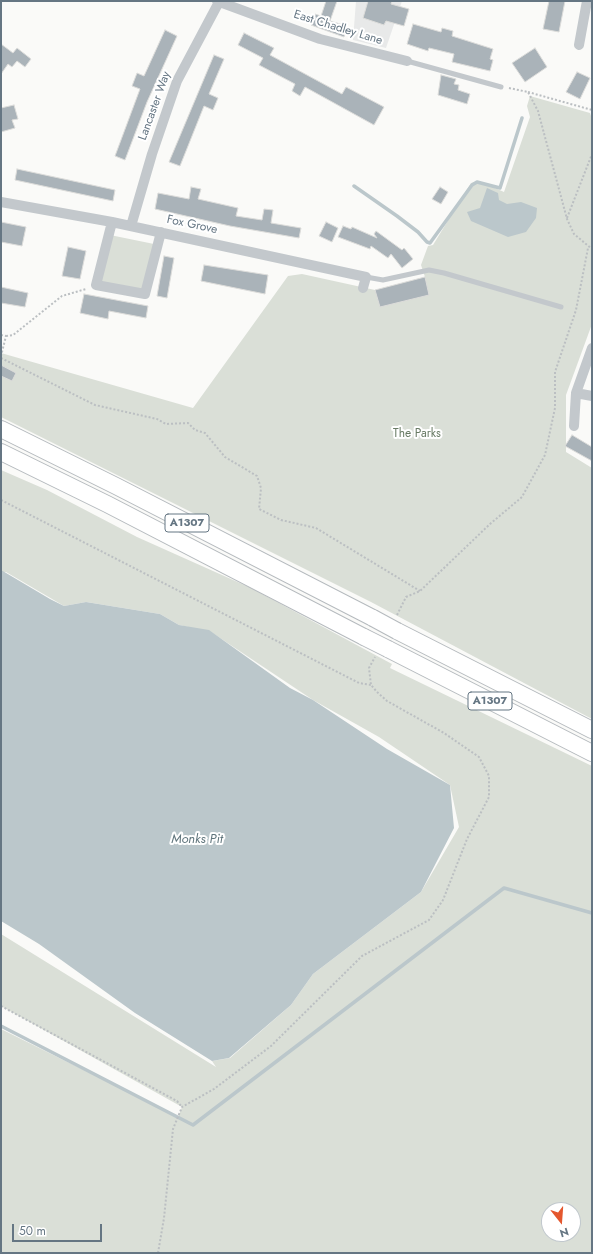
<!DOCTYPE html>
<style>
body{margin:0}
#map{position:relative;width:593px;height:1254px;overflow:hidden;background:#fafaf8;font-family:Jost,sans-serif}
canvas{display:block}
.frame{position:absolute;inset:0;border:2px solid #657683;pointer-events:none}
.north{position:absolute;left:541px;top:1202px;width:40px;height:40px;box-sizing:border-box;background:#fff;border:1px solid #c1c8cd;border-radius:50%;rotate:163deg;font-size:11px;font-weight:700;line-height:16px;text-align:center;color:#657683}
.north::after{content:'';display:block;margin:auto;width:14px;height:18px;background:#e4572e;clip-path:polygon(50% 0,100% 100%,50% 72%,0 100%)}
.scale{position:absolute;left:12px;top:1224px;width:90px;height:18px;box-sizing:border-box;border:2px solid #657683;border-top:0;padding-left:5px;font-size:12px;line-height:14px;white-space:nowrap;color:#657683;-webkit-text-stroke:3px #fff;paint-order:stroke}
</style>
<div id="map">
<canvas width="593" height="1254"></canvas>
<div class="frame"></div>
<div class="north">N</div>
<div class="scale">50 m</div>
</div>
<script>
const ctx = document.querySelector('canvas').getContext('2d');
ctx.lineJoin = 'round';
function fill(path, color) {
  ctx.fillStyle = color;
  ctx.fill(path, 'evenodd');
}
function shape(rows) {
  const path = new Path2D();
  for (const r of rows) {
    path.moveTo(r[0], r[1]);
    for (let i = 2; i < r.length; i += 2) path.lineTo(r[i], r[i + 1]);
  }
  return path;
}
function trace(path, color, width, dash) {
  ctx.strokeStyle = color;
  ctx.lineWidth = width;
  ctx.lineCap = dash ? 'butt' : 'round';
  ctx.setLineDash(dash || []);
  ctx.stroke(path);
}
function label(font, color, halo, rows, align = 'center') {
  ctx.font = font + ' Jost,sans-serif';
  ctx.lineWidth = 4;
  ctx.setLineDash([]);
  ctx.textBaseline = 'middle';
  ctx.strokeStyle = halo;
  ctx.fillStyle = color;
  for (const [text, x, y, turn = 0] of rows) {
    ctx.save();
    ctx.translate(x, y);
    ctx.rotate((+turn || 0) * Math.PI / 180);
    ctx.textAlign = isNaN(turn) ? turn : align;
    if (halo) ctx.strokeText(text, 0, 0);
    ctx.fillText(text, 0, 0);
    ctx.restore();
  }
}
fill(shape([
 [356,1,402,1,386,48,353,40]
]), '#e8e9e9');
fill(shape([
 [530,96,590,113,592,119,592,324,566,395,566,452,592,468,592,719,371,602,1,417,1,353,193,408,288,276,302,274,375,290,425,277,421,265,428,246,433,245,471,183,479,181,504,192,530,117,527,106],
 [110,235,154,244,142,291,100,283],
 [1,470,47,490,137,537,251,588,392,664,390,668,592,766,592,1253,1,1253,1,1029,178,1117,182,1107,1,1006,1,934,216,1067,212,1061,230,1058,291,1005,313,974,421,892,459,827,450,785,379,737,313,700,211,632,179,625,160,614,86,602,64,606,6,572,1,573],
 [549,1210,573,1210,573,1234,549,1234]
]), '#dadfd7');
fill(shape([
 [487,188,498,193,499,200,507,204,521,202,537,208,536,218,526,232,508,237,471,221,467,212,480,208],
 [1,570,50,599,64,606,86,602,160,614,179,625,209,630,290,688,313,700,387,749,450,785,454,828,421,892,313,974,291,1005,229,1058,212,1061,135,1013,39,944,1,921]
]), '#bbc7cb');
trace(shape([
 [354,186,397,216,418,232,427,242,430,243,472,185,477,182,500,188,522,118],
 [1,1026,193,1125,504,888,592,913]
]), '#bbc7cb', 3.5);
const building = shape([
 [326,1,337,1,330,21,347,26,344,37,311,25,315,14,321,16,326,1],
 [368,1,392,1,391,4,409,9,404,26,386,21,384,25,363,18,368,1],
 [549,1,565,1,559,32,543,29,549,1],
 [413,24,441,32,442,28,453,31,452,36,493,49,490,59,493,60,490,71,452,62,454,54,429,48,428,51,407,44,413,24],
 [165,30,177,36,147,102,125,160,115,156,140,89,132,86,137,73,144,76,165,30],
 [244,33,274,48,270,55,342,94,346,87,384,107,374,125,305,87,300,96,292,91,295,84,259,65,263,58,238,45,244,33],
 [1,44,13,53,17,48,31,59,25,67,17,61,12,67,8,64,1,74,1,44],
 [535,48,547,67,525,82,512,63,535,48],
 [214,55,224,59,209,94,218,98,213,110,204,106,180,166,169,162,214,55],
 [577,72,590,78,580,99,566,92,577,72],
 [441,75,456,79,454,84,459,85,458,90,470,94,467,104,438,95,441,75],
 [14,105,18,119,12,120,15,128,1,132,1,108,14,105],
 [17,169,115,190,113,201,15,180,17,169],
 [191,187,201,189,198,199,238,208,236,216,262,220,264,209,273,210,271,223,301,228,299,238,230,226,155,209,158,193,189,199,191,187],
 [440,187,448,192,441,204,432,199,440,187],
 [1,222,26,227,22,246,1,242,1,222],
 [326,222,338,228,332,242,319,236,326,222],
 [343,226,351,229,352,227,377,238,374,234,376,231,402,250,404,248,413,259,402,268,391,254,388,258,371,246,370,249,338,237,343,226],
 [68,247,86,251,80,279,62,276,68,247],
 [164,256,174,258,167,298,157,296,164,256],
 [204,265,268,275,265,294,201,281,204,265],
 [425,277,429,295,380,307,375,290,425,277],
 [1,287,28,293,25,307,1,303,1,287],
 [84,294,148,306,146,318,109,311,108,319,80,313,84,294],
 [1,365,16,373,12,381,1,376,1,365],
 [572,435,592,447,592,461,565,446,572,435]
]);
fill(building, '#aab3b9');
trace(building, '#dcdcda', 1);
const primary = shape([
 [1,429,116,486,373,618],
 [1,452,107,504,364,637],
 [397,631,592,730],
 [388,649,592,753]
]);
trace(primary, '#b5babe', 18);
trace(shape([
 [509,88,528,92,538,111,567,219,574,234,592,249],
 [528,92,592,110],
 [567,218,592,154],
 [1,335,6,336,1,356],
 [6,336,13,335,62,296,86,289],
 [1,358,95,405,157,419,166,424,188,423,195,430,205,433,225,457,257,476,261,488,259,509,281,520,316,528,420,591],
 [1,500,359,683,371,685],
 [397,615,406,597,420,591,490,524,522,497,545,455,555,408,555,372,576,310,588,248],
 [1,1006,177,1101,182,1107],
 [158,1253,164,1218,173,1129,182,1107,214,1089,271,1046,362,956,429,920,443,900,467,839,489,797,489,776,479,757,444,733,387,701,377,692,371,685,369,668,375,657]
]), '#bbbfc2', 2, [2, 2]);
trace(shape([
 [407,61,501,87],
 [366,277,383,280,429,270,444,273,561,307]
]), '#c3c8cc', 5);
trace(shape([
 [217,1,320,39,407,61],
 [579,45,587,1],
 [1,202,112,222,366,277,363,288],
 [112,222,96,285,145,294,161,232],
 [131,226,152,154,177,81,219,2],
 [576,393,592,396],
 [574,426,576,393,592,348]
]), '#c3c8cc', 10);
trace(primary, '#fff', 16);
const primaryBridge = shape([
 [373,618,397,631],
 [364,637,388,649]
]);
trace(primaryBridge, '#b5babe', 18, []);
trace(primaryBridge, '#fff', 16);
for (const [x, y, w] of [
 [187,523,44],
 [490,701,44]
]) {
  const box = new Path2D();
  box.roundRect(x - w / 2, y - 9, w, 18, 3);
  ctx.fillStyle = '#fff';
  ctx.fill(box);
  trace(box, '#657683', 1);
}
label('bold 11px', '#657683', null, [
 ["A1307",187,523],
 ["A1307",490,701]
]);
label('12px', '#657683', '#fff', [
 ["East Chadley Lane",338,28,17],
 ["Lancaster Way",155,106,-70],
 ["Fox Grove",192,225,12]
]);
label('12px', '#687a64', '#fff', [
 ["The Parks",417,434]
]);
label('italic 13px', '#60757c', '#fff', [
 ["Monks Pit",197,840]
]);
</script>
